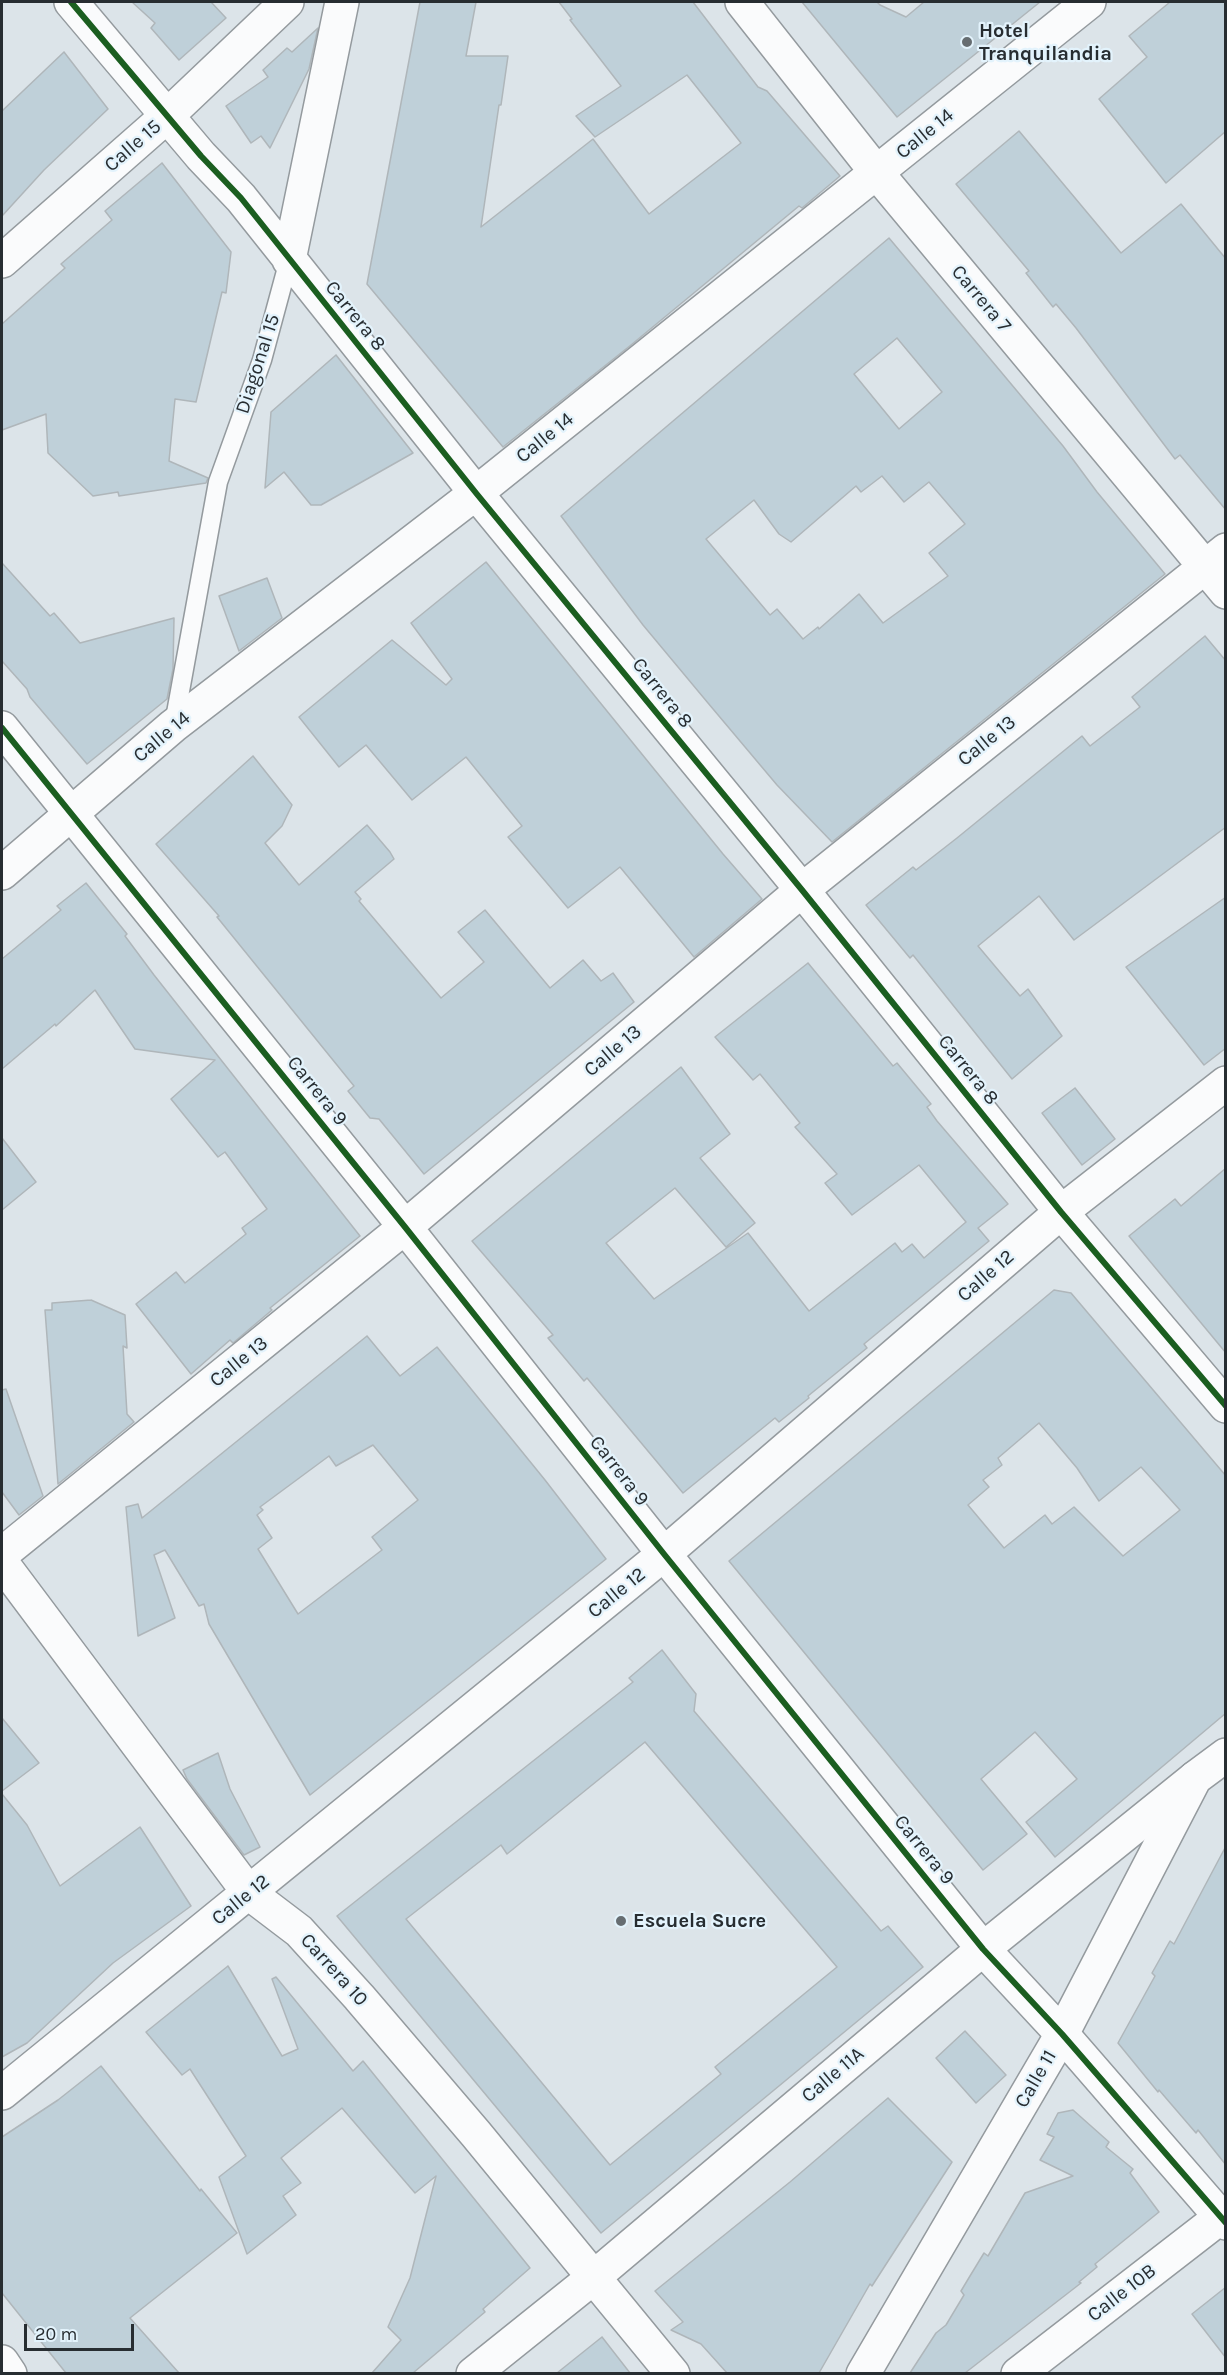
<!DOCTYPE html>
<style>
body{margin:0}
#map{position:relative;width:1227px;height:2375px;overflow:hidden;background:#dce4e9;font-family:Karla,sans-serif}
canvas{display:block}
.frame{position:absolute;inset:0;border:3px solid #272d31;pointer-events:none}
.scale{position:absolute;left:24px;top:2324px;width:110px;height:27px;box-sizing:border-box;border:3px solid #272d31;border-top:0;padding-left:8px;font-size:18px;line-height:21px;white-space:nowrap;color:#272d31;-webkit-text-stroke:4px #e3f3fc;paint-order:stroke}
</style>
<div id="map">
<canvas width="1227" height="2375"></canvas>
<div class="frame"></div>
<div class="scale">20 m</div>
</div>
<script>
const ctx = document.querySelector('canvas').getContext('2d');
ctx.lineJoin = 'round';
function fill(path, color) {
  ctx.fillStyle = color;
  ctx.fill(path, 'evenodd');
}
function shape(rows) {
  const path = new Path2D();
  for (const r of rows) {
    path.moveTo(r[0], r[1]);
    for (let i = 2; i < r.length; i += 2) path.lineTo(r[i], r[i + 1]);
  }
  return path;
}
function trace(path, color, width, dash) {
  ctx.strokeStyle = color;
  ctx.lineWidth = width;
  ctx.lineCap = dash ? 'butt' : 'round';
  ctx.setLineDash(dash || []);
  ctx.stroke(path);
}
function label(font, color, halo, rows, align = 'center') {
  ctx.font = font + ' Karla,sans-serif';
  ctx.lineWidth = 4.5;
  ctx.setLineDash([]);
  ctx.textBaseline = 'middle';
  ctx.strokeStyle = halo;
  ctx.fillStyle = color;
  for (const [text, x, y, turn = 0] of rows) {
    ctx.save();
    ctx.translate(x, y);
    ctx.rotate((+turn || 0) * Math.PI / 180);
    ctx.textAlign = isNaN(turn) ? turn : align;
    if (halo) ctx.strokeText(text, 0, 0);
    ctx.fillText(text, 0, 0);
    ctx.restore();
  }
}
const building = shape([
 [132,2,211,2,226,18,179,60,151,28,155,23,132,2],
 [420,2,476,2,466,56,508,56,501,105,499,105,481,227,593,139,649,214,741,143,687,75,595,137,576,116,621,86,570,20,572,19,559,2,693,2,758,87,767,91,840,176,802,208,799,206,631,345,503,447,367,284,420,2],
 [802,2,877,2,880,5,906,17,924,2,1040,2,897,117,802,2],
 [1170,2,1226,2,1226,131,1166,183,1099,99,1147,57,1129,36,1170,2],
 [318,28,309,69,270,148,261,136,251,143,226,106,268,77,263,70,287,48,292,52,318,28],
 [64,52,108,109,44,170,2,216,2,111,64,52],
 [1019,131,1121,253,1181,204,1226,259,1226,510,1180,455,1175,459,1076,328,1056,304,1053,307,1026,273,1029,271,956,184,1019,131],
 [162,163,231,252,226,293,222,292,196,402,175,399,169,461,208,478,206,483,119,496,118,492,93,496,48,453,46,414,2,430,2,324,65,268,61,264,112,220,105,211,162,163],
 [889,238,1063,446,1097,492,1165,574,832,842,777,785,708,703,643,625,561,516,889,238],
 [897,338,942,392,899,429,854,374,897,338],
 [882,476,904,502,929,482,965,524,929,553,948,576,883,623,859,594,819,629,818,627,803,639,777,609,770,615,706,539,754,500,779,534,791,542,856,486,861,492,882,476],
 [336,355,413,453,321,505,311,505,284,472,265,488,271,412,336,355],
 [486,562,723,854,762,899,694,957,620,867,568,908,508,837,522,826,466,757,412,800,366,745,339,767,299,717,392,640,446,685,452,679,411,623,486,562],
 [2,563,50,616,54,613,80,643,174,618,173,669,167,699,87,764,30,697,27,689,2,661,2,563],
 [267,578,282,618,239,651,219,596,267,578],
 [1205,636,1226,661,1226,827,1074,940,1039,896,978,946,1020,996,1028,989,1062,1036,1012,1079,913,955,910,958,866,905,913,867,916,870,957,838,1082,736,1090,746,1140,707,1132,697,1205,636],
 [253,756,292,805,282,826,265,843,299,885,367,825,390,852,394,859,355,892,361,899,359,901,441,998,484,962,458,932,485,910,550,988,583,960,601,981,613,973,634,1002,424,1174,379,1119,370,1118,348,1091,354,1086,217,917,219,916,156,844,253,756],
 [86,883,127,934,125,936,154,975,360,1236,270,1308,272,1310,233,1343,230,1340,191,1374,136,1304,176,1272,185,1283,246,1234,242,1228,267,1209,225,1152,218,1157,171,1099,215,1060,135,1049,95,990,56,1026,55,1024,2,1069,2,959,61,910,57,906,86,883],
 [1226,897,1226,1048,1204,1065,1126,967,1226,897],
 [808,963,893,1066,897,1063,931,1104,927,1107,937,1121,1008,1204,978,1228,989,1241,864,1344,867,1348,808,1396,809,1398,779,1422,775,1418,683,1493,587,1378,584,1381,548,1338,553,1335,472,1241,681,1067,730,1134,700,1158,755,1223,726,1247,675,1188,606,1243,654,1299,748,1233,809,1311,895,1243,902,1252,912,1244,924,1258,966,1222,919,1165,852,1215,825,1183,837,1174,795,1127,800,1123,760,1074,753,1080,715,1037,808,963],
 [1075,1088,1115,1139,1082,1165,1042,1113,1075,1088],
 [2,1138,36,1182,2,1210,2,1138],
 [1226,1168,1226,1353,1129,1236,1175,1199,1181,1206,1226,1168],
 [1054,1290,1071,1293,1226,1476,1226,1713,1055,1857,1026,1822,1077,1779,1035,1732,981,1779,1027,1834,983,1870,729,1561,1054,1290],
 [1039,1423,1077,1468,1099,1501,1141,1467,1180,1510,1123,1556,1074,1507,1052,1524,1045,1515,1004,1548,968,1505,989,1487,983,1480,1002,1465,998,1458,1039,1423],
 [91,1300,125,1315,127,1348,123,1346,127,1414,134,1422,58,1484,45,1310,52,1310,52,1303,91,1300],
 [367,1336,400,1376,437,1347,545,1480,606,1559,310,1795,209,1624,204,1604,199,1606,165,1550,154,1555,175,1618,138,1636,126,1507,138,1504,142,1518,367,1336],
 [373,1445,418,1500,372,1537,382,1550,298,1614,258,1549,272,1538,257,1515,263,1510,260,1507,329,1456,336,1466,373,1445],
 [6,1389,43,1496,19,1515,2,1492,2,1390,6,1389],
 [662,1650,696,1694,694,1711,881,1931,888,1926,923,1967,601,2233,337,1916,633,1682,629,1678,662,1650],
 [645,1742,837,1967,715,2067,721,2074,610,2165,406,1919,501,1845,507,1854,645,1742],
 [2,1718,39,1763,2,1791,2,1718],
 [218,1753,230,1789,260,1847,244,1855,187,1779,183,1770,218,1753],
 [2,1794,27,1825,60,1886,140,1827,191,1906,113,1963,27,2043,2,2057,2,1794],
 [1226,1846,1226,2165,1198,2130,1196,2133,1159,2090,1158,2092,1118,2043,1155,1976,1152,1973,1170,1941,1174,1944,1226,1846],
 [228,1966,282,2056,298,2049,272,1979,276,1977,353,2071,363,2061,530,2268,483,2309,485,2312,413,2373,372,2373,401,2340,388,2327,410,2278,436,2176,415,2193,342,2108,281,2158,301,2183,283,2196,296,2215,247,2254,219,2177,246,2156,190,2069,182,2075,146,2032,228,1966],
 [965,2031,1006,2075,976,2103,936,2058,965,2031],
 [101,2066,200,2191,201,2189,237,2233,130,2318,179,2373,66,2373,2,2293,2,2137,58,2100,101,2066],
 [888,2098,952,2162,872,2286,870,2284,819,2373,727,2373,701,2344,671,2330,683,2322,655,2291,790,2182,888,2098],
 [1073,2110,1109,2142,1106,2147,1133,2169,1130,2173,1159,2212,1095,2264,1097,2267,1079,2282,1081,2283,965,2373,910,2373,936,2333,946,2325,964,2295,961,2291,970,2276,984,2253,988,2256,1025,2193,1073,2176,1040,2160,1054,2137,1047,2134,1058,2113,1073,2110],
 [1226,2287,1226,2358,1192,2314,1226,2287],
 [602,2337,630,2373,557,2373,602,2337]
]);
fill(building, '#bfd0d9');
trace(building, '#afb6ba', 1.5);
const service = shape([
 [174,724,218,482,262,360,289,260]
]);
const minor = shape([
 [71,2,201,156,241,198,476,493,802,890,1061,1212,1226,1406],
 [742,2,877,173,1226,592],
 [289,260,342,2],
 [2,261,167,116,287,2],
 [2,728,405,1227,664,1554,983,1949,1062,2034,1226,2223],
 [2,873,173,726,476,493,1089,2],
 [2,1554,405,1227,802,890,1226,550],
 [2,1563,249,1893,299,1931,359,1997,476,2134,673,2374],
 [2,2093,664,1554,1061,1212,1226,1083],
 [2,2362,10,2374],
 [473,2374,594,2277,983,1949,1195,1778],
 [1018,2374,1226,2213]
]);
const secondary = shape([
 [863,2374,1062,2034,1195,1778,1226,1755]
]);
trace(service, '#949a9e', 21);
trace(minor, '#949a9e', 36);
trace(secondary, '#949a9e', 36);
trace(service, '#fafbfc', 18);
trace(minor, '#fafbfc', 33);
trace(secondary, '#fafbfc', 33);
trace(shape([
 [71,2,201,156,241,198,476,493,802,890,1061,1212,1226,1406],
 [2,728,405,1227,664,1554,983,1949,1062,2034,1226,2223]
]), '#1b5e20', 6);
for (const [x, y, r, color] of [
 [967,42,6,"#666d71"],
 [621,1921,6,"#666d71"]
]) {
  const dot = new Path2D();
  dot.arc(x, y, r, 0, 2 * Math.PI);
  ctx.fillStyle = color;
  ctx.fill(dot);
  trace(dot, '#e3f3fc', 2);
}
label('bold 20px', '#272d31', '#e3f3fc', [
 ["Hotel",979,31],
 ["Tranquilandia",979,54],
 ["Escuela Sucre",633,1921]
], 'left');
label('20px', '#272d31', '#e3f3fc', [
 ["Calle 14",925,134,-39],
 ["Calle 15",133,146,-41],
 ["Carrera 7",981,299,50],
 ["Carrera 8",355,316,51],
 ["Diagonal 15",258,364,-72],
 ["Calle 14",545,438,-39],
 ["Carrera 8",662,693,51],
 ["Calle 14",162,737,-40],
 ["Calle 13",987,741,-39],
 ["Calle 13",613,1051,-40],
 ["Carrera 8",968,1070,51],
 ["Carrera 9",317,1091,51],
 ["Calle 12",986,1276,-41],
 ["Calle 13",239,1362,-39],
 ["Carrera 9",619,1471,52],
 ["Calle 12",617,1593,-39],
 ["Carrera 9",924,1850,51],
 ["Calle 12",241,1900,-39],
 ["Carrera 10",334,1970,48],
 ["Calle 11A",833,2075,-40],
 ["Calle 11",1036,2079,-60],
 ["Calle 10B",1122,2293,-38]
]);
</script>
